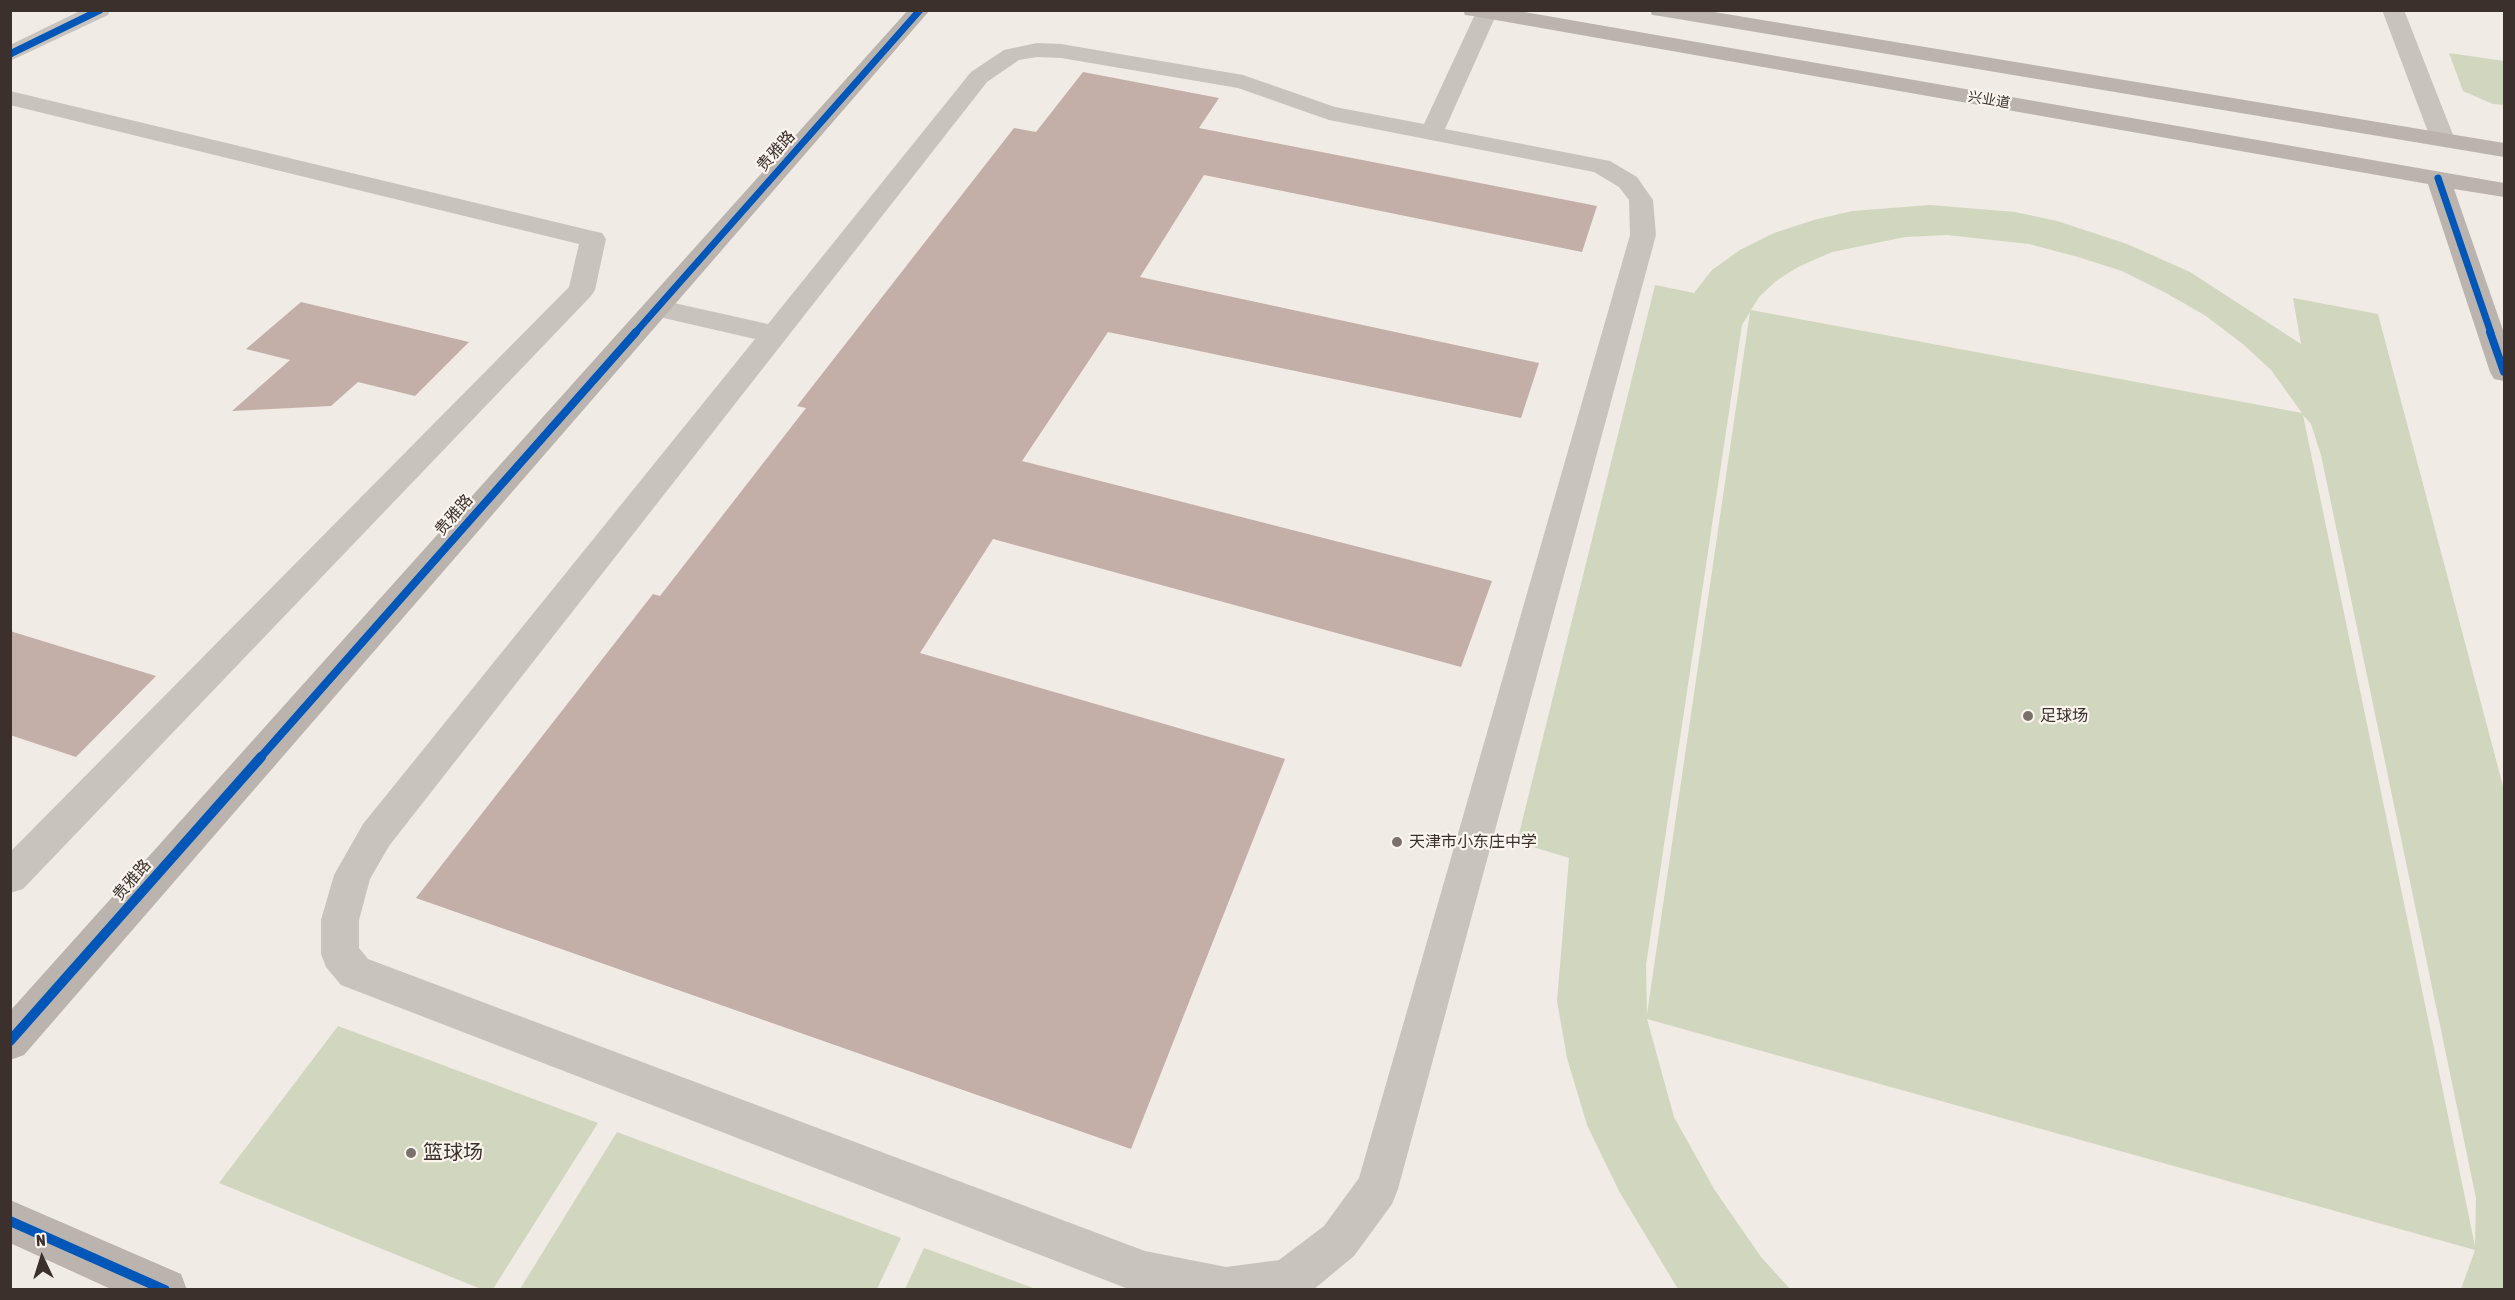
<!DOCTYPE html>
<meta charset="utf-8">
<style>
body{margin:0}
#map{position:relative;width:2515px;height:1300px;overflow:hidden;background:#f0ebe5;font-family:"Asap Condensed",sans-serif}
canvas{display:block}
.frame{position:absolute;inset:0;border:12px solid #3b302b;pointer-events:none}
.north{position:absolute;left:12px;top:1228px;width:60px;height:60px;-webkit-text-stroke:4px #fbf5ee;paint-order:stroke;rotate:356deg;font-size:16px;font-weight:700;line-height:24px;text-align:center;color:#3b302b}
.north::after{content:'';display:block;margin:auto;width:21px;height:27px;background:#3b302b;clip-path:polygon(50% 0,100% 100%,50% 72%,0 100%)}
</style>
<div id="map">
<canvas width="2515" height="1300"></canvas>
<div class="frame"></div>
<div class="north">N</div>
</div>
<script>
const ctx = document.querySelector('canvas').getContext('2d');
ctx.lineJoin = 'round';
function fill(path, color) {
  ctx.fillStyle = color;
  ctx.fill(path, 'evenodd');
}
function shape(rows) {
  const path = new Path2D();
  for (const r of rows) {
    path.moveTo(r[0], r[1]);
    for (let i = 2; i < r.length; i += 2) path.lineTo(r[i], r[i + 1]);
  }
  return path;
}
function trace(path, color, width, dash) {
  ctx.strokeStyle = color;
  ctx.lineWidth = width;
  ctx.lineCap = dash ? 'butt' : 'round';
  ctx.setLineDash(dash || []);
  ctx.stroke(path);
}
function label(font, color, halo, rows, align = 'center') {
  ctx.font = font + ' "Asap Condensed","Noto Sans SC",sans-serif';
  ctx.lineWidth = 4.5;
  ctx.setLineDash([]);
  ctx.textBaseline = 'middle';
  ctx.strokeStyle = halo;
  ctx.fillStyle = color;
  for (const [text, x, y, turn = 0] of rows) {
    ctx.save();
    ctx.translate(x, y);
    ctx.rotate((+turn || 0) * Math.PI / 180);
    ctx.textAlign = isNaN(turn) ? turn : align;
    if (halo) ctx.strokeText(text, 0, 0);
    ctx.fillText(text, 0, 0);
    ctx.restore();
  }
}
fill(shape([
 [2449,53,2504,61,2504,105,2493,104,2463,91],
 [1930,205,2015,212,2057,221,2127,244,2190,272,2301,344,2293,298,2378,314,2504,790,2504,1289,2461,1289,2475,1250,1647,1019,1674,1117,1714,1189,1761,1257,1790,1289,1678,1289,1619,1191,1587,1125,1567,1058,1557,1001,1569,858,1517,842,1655,285,1694,293,1712,270,1740,250,1774,233,1814,220,1852,211],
 [1947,235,2029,244,2078,257,2122,271,2166,293,2206,316,2244,345,2271,370,2302,413,1751,310,1759,297,1776,281,1798,267,1832,252,1905,237],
 [1750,312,1647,1014,1647,1015,1646,965,1742,325],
 [2303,415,2311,424,2321,455,2476,1198,2475,1246],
 [338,1026,598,1123,493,1289,481,1289,219,1183],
 [617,1132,901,1238,877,1289,520,1289],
 [924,1248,1036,1289,905,1289]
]), '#d1d6bf');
fill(shape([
 [1083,72,1219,98,1199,128,1597,206,1582,252,1204,175,1140,277,1539,363,1521,418,1108,332,1022,461,1492,581,1461,667,993,539,920,653,1285,759,1131,1149,416,898,653,594,660,596,806,408,797,406,1014,128,1036,132],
 [301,302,469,342,415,396,358,382,331,406,232,411,290,360,246,349],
 [10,631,156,676,76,757,10,735]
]), '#c3afa7');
fill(shape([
 [1477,10,1495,10,1497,13,1445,129,1610,161,1637,177,1653,200,1656,235,1398,1189,1392,1204,1354,1256,1313,1290,1131,1290,341,985,326,967,321,954,321,920,334,875,363,824,755,339,646,314,643,308,646,302,656,299,768,324,971,72,1004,50,1037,43,1061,44,1243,75,1335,107,1424,124,1477,10],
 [1037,57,1061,58,1238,88,1329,120,1594,172,1619,187,1629,200,1630,235,1359,1178,1324,1226,1279,1260,1226,1267,1145,1251,368,959,359,948,359,920,370,879,389,846,987,82,1019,60,1037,57],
 [10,91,593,231,602,233,606,239,595,290,591,296,23,889,10,893,10,852,569,287,579,244,10,105,10,91]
]), '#c9c3be');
fill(shape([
 [82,10,110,10,108,15,10,61,10,45,82,10],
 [2382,10,2404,10,2455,140,2451,145,2435,145,2431,140,2382,10]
]), '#c9c3be');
fill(shape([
 [908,10,930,10,24,1055,10,1060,10,1011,908,10],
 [1463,10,1513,10,2504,183,2504,197,2454,189,2504,333,2504,381,2494,379,2490,372,2428,184,1473,16,1465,15,1463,10],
 [1650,10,1702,10,2504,143,2504,157,1660,16,1652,15,1650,10],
 [10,1200,181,1274,187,1290,113,1290,10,1243,10,1200]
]), '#bab3ae');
trace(shape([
 [10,54,100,10],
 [2438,178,2491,333],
 [635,333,920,10]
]), '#0057b8', 7);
trace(shape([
 [2490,332,2504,372],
 [260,758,636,332]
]), '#0057b8', 8);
trace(shape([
 [10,1041,261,757],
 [10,1221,165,1290]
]), '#0057b8', 10);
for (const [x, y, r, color] of [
 [2028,716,6,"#7a716c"],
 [1397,842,6,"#7a716c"],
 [411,1153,6,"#7a716c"]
]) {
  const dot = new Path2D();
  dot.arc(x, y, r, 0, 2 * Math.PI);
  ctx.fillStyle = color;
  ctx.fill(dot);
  trace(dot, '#fbf5ee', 2);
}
label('14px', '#3b302b', '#fbf5ee', [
 ["兴业道",1989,100,10]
]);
label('16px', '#3b302b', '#fbf5ee', [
 ["贵雅路",776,151,-48],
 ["贵雅路",454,515,-49],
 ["贵雅路",132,880,-49]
]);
label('16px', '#3b302b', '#fbf5ee', [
 ["足球场",2040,716],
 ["天津市小东庄中学",1409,842]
], 'left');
label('20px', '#3b302b', '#fbf5ee', [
 ["篮球场",423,1153]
], 'left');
</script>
